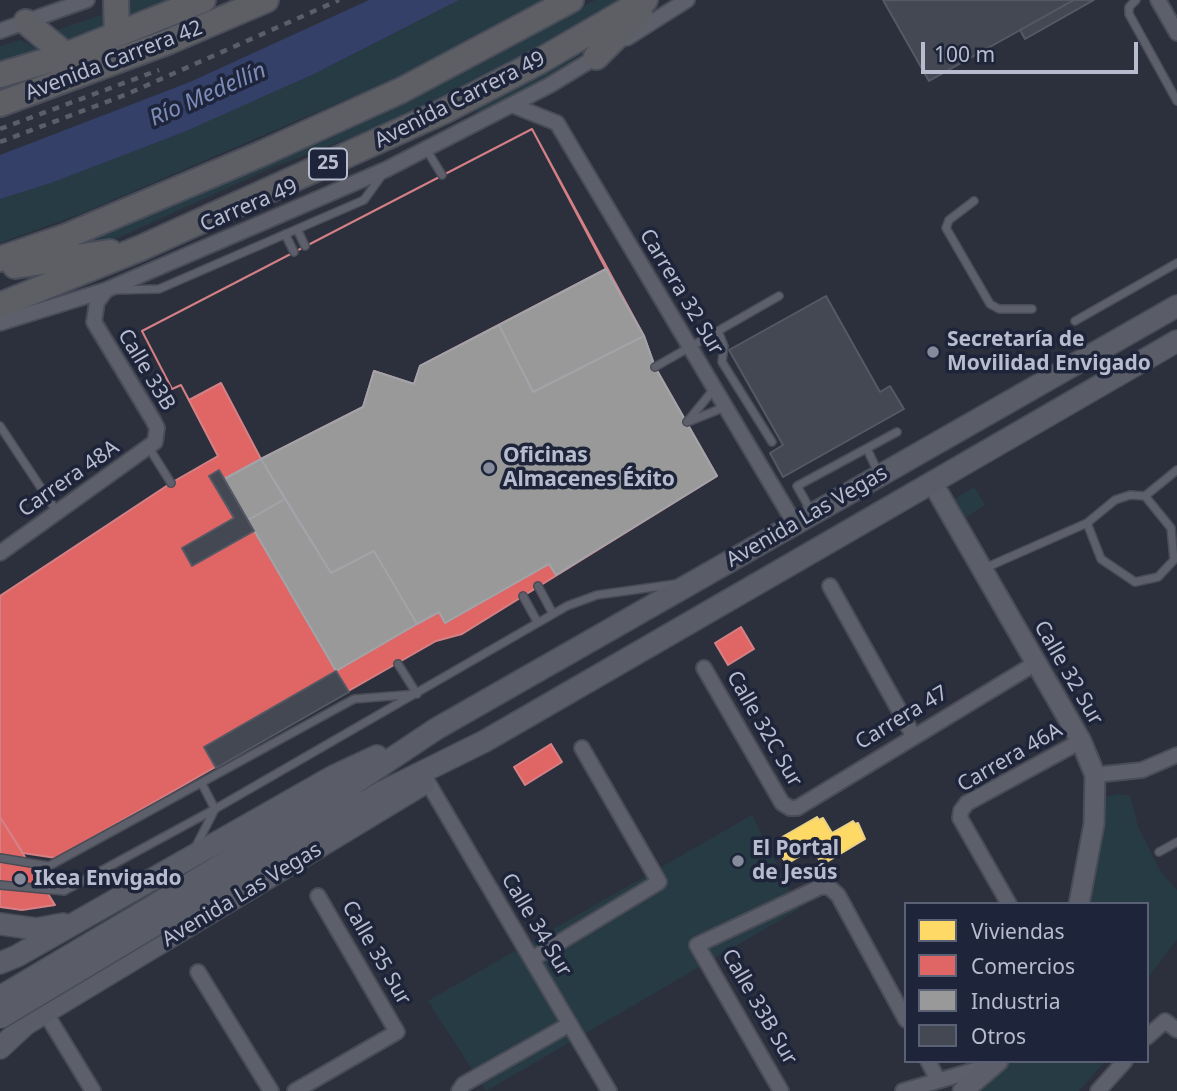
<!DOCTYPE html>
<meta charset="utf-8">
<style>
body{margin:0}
#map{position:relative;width:1177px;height:1091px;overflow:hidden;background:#2c303d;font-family:"Noto Sans",sans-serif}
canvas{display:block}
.legend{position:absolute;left:904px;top:902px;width:245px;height:161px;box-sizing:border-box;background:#1e253a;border:2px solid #5b6175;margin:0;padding:9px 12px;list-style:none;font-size:21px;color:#b7bcce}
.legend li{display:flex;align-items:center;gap:14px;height:35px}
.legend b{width:35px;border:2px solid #5b6175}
.scale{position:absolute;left:921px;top:42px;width:217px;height:32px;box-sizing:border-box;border:4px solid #b7bcce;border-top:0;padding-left:9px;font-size:21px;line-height:24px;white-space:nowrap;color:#b7bcce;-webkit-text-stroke:5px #1e253a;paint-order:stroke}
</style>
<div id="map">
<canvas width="1177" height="1091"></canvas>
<ul class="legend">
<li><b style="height:19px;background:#ffd966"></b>Viviendas</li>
<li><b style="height:19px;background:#e06666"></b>Comercios</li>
<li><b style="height:19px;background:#999"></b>Industria</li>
<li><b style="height:19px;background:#444853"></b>Otros</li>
</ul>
<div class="scale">100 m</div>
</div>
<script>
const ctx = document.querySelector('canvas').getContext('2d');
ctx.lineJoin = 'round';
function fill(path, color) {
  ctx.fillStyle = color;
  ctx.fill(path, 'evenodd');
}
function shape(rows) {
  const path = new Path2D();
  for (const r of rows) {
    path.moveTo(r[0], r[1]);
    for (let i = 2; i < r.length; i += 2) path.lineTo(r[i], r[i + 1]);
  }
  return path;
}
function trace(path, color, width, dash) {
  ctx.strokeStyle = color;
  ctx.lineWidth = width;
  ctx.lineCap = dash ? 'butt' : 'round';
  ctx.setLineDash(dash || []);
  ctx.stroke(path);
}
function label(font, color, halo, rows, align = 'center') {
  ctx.font = font + ' "Noto Sans",sans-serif';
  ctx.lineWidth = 7;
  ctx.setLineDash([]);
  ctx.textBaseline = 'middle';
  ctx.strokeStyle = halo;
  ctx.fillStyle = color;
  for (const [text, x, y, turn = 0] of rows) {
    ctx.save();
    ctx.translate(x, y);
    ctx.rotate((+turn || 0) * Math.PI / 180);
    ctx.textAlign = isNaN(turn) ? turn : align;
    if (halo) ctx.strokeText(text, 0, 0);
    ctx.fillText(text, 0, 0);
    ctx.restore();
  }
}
fill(shape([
 [130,0,169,0,125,17],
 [459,0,543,0,394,79,83,213,0,243,0,199,51,183,184,132,314,74],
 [595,0,621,0,498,70,399,119,271,168,118,238,42,256,256,169,387,110,490,59],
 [110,12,105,27,67,40,54,31],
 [604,39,532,88,486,114,472,110],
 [20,40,43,52,0,64,0,46],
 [974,487,985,505,965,518,953,500],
 [1118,794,1130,796,1138,827,1161,872,1177,890,1177,939,1147,979,1147,904,1088,904,1101,798],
 [752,815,799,909,486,1091,428,1001],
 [1007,1061,1105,1061,1079,1091,977,1091]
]), '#273b45');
fill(shape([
 [369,0,459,0,314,74,184,132,51,183,0,199,0,155,190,82]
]), '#344068');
const homes = shape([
 [817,817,819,820,823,818,832,833,853,821,855,824,858,823,865,839,825,863,823,860,820,861,812,849,790,862,788,858,784,860,775,845,779,843,777,840,817,817]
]);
fill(homes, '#ffd966');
trace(homes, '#e9d085', 2);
const shops = shape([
 [532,129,606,269,420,366,414,384,374,371,363,407,261,459,221,383,189,400,181,385,172,389,142,331,532,129],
 [532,129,644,336,655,367,717,476,462,634,436,641,56,858,23,853,0,817,0,596,171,483,218,456,181,385,172,389,142,331,532,129],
 [741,627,754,649,728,665,715,643,741,627],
 [551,744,562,762,525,785,514,767,551,744],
 [0,817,13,838,55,905,22,910,0,907,0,817]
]);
fill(shops, '#e06666');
trace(shops, '#d48085', 2);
const industry = shape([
 [606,269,644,336,533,392,499,325,606,269],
 [499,325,533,392,644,336,655,367,717,476,556,575,549,564,445,623,439,612,417,624,374,551,331,573,261,459,363,407,374,371,414,384,420,366,499,325],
 [261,459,285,499,248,520,224,479,261,459],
 [285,499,331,573,374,551,417,624,336,671,248,520,285,499]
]);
fill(industry, '#999');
trace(industry, '#a2a4a9', 2);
const building = shape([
 [883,0,1074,0,929,81,883,0],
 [1074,0,1094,0,1025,39,1020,30,1074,0],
 [826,296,880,392,890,386,904,409,783,477,770,453,783,445,729,350,826,296],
 [219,470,254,531,192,566,182,548,234,518,209,476,219,470],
 [336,671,349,692,216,768,204,747,336,671]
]);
fill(building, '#444853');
trace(building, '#545965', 2);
const lane = shape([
 [1136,0,1129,7,1129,14,1177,101],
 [426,149,442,175],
 [974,201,949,220,946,228,990,304,999,309,1032,309],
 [297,229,305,246],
 [285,234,294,252],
 [117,290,159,289,364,200,382,175],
 [1075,321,1177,263],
 [718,331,724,346,722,362,772,442],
 [655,367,779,296],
 [690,421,725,407],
 [687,422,714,389],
 [0,426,57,512],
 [149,448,171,483],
 [867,449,878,472],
 [811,511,797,486,897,432],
 [1087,523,1115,500,1130,495,1145,496],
 [985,568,1087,523,1101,559,1135,582,1158,577,1174,560,1171,528,1145,496,1177,470],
 [538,586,553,614],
 [523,596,538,623],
 [195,848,215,809,202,784],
 [1159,852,1177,842],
 [0,858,49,866,354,699,417,694,398,664],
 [0,885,64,891,215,809,567,606,597,595,676,584]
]);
const street = shape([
 [1158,0,1177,33],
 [0,31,87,0],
 [627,38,687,0],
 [512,105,557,123,795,524],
 [0,323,106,290,387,169,550,85,601,54],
 [0,553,155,442,157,428,153,420,94,322,97,302,106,290],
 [830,586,913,735],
 [704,668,782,803,790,808,797,808,1036,663],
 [1095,775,1142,770,1177,755],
 [427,781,609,1091],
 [1009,904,960,818,961,811,967,803,1081,741],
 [532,959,659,882,582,748],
 [198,972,271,1091],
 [45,1012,93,1091],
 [1147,1037,1165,1021,1177,1030],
 [928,1061,938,1080],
 [295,1091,397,1032,318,896],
 [459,1091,464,1084,570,1024],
 [781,1091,697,945,820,887,829,887,838,895,906,1020],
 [903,1091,989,1066],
 [1098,1091,1125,1061]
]);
const secondary = shape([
 [932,482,1081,741,1095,775,1094,824,1079,904],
 [963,1091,998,1061]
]);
const primary = shape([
 [153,906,343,791,436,729,1177,306],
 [162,921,380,793,485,741,1177,341],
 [0,924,36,929,63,924],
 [0,963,17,956,334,776,377,756],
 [0,1048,26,1024,423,784]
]);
const highway = shape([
 [116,0,117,34],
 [26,22,66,55],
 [596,57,640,13],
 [0,75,66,55,203,0],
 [0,104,170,41,266,0],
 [0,259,67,236,263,153,402,90,571,0],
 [15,266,110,252],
 [0,305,141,248,444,111,540,61,645,0]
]);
trace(lane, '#494c56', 10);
trace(street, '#494c56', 18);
trace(secondary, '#494c56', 23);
trace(primary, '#474b57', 24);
trace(highway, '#494d59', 28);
trace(lane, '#5d606b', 7);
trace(street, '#5d606b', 14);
trace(secondary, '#5c5e69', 19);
trace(primary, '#5a5d67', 21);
trace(highway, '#5e5f64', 24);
trace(shape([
 [0,129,159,70],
 [0,142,125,95,339,0]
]), '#5b5e68', 4.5, [7, 7]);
const primaryBridge = shape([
 [0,997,153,906],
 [0,1018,162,921]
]);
trace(primaryBridge, '#474b57', 24, []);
trace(primaryBridge, '#5a5d67', 21);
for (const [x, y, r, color] of [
 [933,352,7,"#868b9b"],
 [489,468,7,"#868b9b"],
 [738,861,7,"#868b9b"],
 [20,879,7,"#868b9b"]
]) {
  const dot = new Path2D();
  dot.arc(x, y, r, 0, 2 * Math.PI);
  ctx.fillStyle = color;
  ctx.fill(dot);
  trace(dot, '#1e253a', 2.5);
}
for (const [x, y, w] of [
 [328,164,38]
]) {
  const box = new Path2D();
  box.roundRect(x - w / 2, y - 15.5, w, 31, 5);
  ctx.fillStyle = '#1e253a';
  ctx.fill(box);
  trace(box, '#b7bcce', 2);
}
label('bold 19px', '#b7bcce', null, [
 ["25",328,164]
]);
label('21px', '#b7bcce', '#1e253a', [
 ["Avenida Carrera 42",114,61,-21],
 ["Avenida Carrera 49",460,100,-27],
 ["Carrera 49",249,206,-23],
 ["Carrera 32 Sur",681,292,59],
 ["Calle 33B",146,370,59],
 ["Carrera 48A",69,479,-35],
 ["Avenida Las Vegas",807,517,-30],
 ["Calle 32 Sur",1068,673,60],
 ["Carrera 47",902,718,-31],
 ["Calle 32C Sur",764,729,60],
 ["Carrera 46A",1010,758,-30],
 ["Avenida Las Vegas",242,895,-31],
 ["Calle 34 Sur",536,925,59],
 ["Calle 35 Sur",376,953,60],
 ["Calle 33B Sur",759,1007,60]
]);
label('bold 21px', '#b7bcce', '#1e253a', [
 ["Secretaría de",947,340],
 ["Movilidad Envigado",947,364],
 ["Oficinas",503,456],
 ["Almacenes Éxito",503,480],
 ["El Portal",752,849],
 ["de Jesús",752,873],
 ["Ikea Envigado",34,879]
], 'left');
label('italic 23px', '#7c8bb8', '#1e253a', [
 ["Río Medellín",208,95,-24]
]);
</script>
